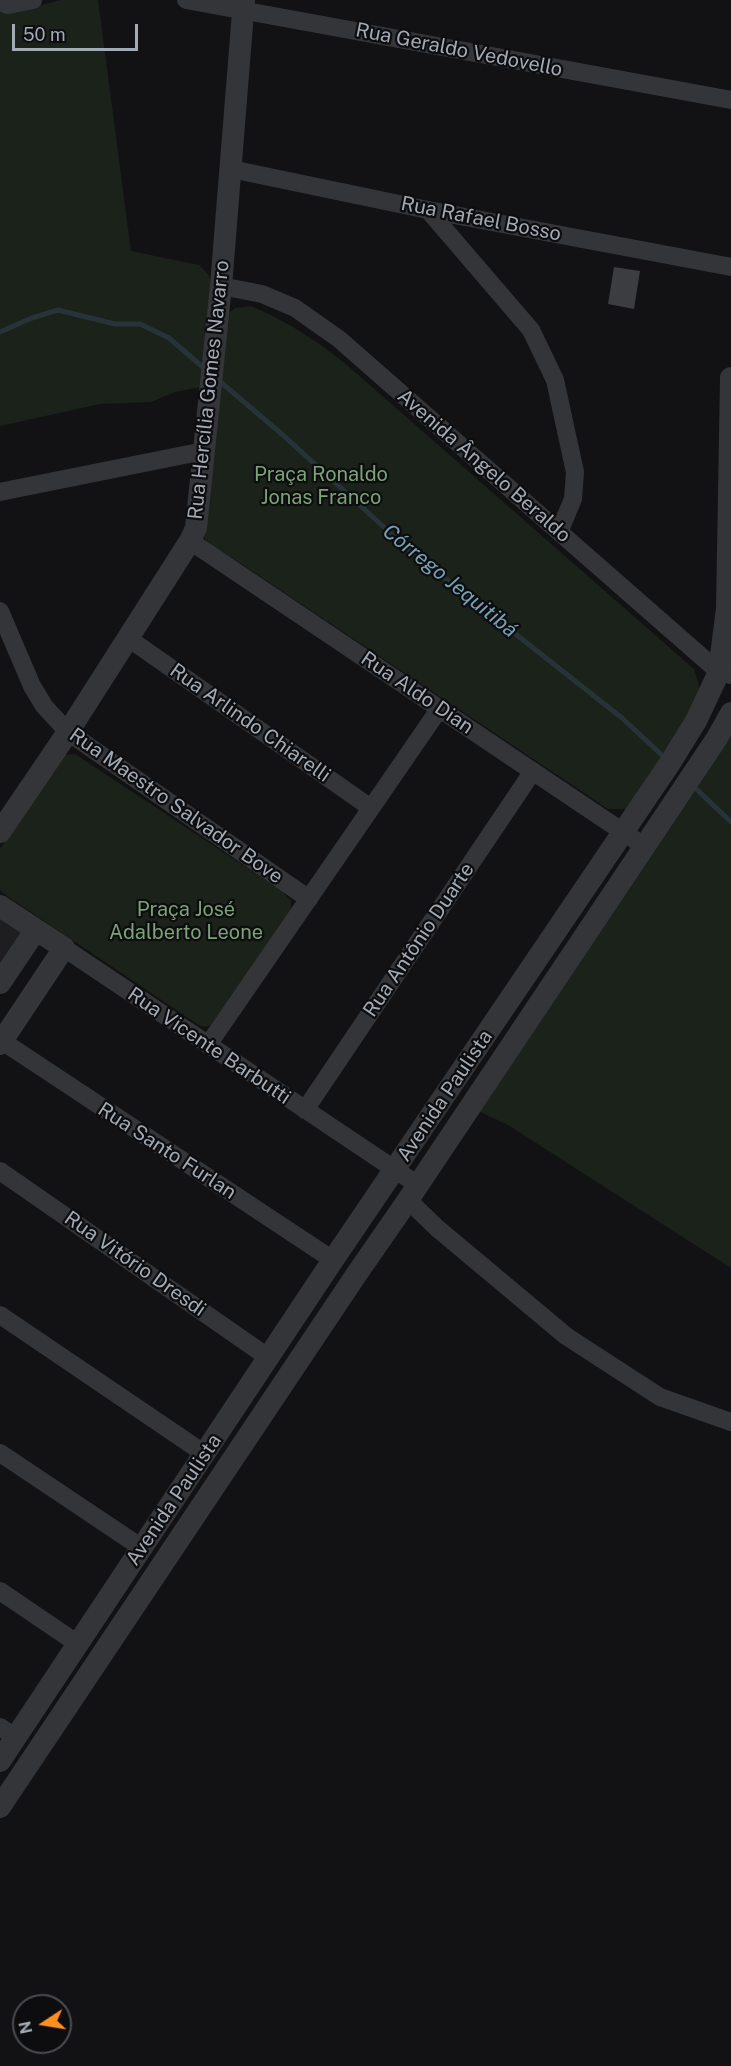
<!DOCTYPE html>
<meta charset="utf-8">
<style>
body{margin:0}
#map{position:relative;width:731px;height:2066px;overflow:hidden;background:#121214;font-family:"Public Sans",sans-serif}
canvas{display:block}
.north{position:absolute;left:12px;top:1994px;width:60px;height:60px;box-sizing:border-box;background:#0d0d0f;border:2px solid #494c51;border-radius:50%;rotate:258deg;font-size:16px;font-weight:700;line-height:24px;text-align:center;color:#a2abb5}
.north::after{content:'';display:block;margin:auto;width:21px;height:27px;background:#ff901e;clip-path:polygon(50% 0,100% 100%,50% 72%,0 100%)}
.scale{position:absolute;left:12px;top:24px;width:126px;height:27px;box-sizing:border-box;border:3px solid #a2abb5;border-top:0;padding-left:8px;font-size:18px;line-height:21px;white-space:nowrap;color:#a2abb5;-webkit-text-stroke:4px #0d0d0f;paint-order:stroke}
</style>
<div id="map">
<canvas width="731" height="2066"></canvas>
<div class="north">N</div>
<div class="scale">50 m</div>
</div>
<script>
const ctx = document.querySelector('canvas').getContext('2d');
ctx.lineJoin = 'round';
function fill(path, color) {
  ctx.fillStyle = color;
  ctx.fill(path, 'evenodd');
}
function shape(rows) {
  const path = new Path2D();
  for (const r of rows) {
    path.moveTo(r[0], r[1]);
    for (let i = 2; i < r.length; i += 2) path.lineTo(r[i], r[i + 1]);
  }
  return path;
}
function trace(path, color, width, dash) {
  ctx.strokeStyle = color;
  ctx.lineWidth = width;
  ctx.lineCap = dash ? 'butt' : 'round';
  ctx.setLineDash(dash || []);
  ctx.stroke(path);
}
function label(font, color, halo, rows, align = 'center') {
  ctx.font = font + ' "Public Sans",sans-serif';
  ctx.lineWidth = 4.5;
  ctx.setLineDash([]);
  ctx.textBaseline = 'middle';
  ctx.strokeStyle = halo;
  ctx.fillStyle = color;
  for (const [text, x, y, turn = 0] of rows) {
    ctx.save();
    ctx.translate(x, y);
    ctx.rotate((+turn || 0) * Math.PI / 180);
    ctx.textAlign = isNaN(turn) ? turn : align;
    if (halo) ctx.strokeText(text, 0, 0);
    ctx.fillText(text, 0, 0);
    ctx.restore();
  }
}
fill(shape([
 [0,912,31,932,0,978]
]), '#1e1e21');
fill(shape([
 [61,0,98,0,131,251,199,265,208,274,216,294,200,387,175,392,151,402,100,404,0,426,0,10,13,12],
 [251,306,271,315,293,327,321,345,347,365,694,669,701,692,645,792,627,809,608,809,234,559,211,546,205,539,204,532,228,314,235,308],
 [731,713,731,1268,508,1125,470,1107],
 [75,754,282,891,291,901,291,907,289,915,211,1025,205,1027,197,1024,7,896,0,890,0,849,61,758,64,755]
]), '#1a221a');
trace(shape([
 [0,332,32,318,58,310,115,324,140,324,169,338,205,369],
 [217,379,284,436,409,550,622,718,665,758],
 [693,786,731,822]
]), '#273338', 5);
fill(shape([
 [614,267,640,271,634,309,608,304]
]), '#3c3d41');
trace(shape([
 [186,0,731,100],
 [0,2,8,5,33,0],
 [231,169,428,210,731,267],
 [428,210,531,330,555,380,575,472,573,499,559,532],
 [221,286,262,294,295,308,339,339,719,672,731,675],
 [0,492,204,451],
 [190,541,644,846],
 [0,611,32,686,44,706,68,732,309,899],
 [128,638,371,808],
 [64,948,418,1185],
 [2,1041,333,1260],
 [208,1045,440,708],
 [305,1110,533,771],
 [0,1171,269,1358],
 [408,1200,437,1228,566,1336,660,1397,731,1422],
 [0,1315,205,1454],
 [0,1453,142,1548],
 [0,1591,78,1644],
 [0,1727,15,1737]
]), '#333539', 18);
trace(shape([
 [0,832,68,732,190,541,196,528,221,286,244,0],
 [0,906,64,948,0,1044],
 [0,983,35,931],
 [0,1761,333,1260,670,763,696,721,719,672,727,608,731,378],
 [0,1807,356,1275,408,1200,717,738,731,713]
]), '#333539', 22);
label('20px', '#a2abb5', '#0d0d0f', [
 ["Rua Geraldo Vedovello",459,50,11],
 ["Rua Rafael Bosso",481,219,11],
 ["Rua Hercília Gomes Navarro",209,390,-84],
 ["Avenida Ângelo Beraldo",484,466,41],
 ["Rua Aldo Dian",417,693,34],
 ["Rua Arlindo Chiarelli",250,723,35],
 ["Rua Maestro Salvador Bove",176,806,35],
 ["Rua Antônio Duarte",419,940,-56],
 ["Rua Vicente Barbutti",209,1046,34],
 ["Avenida Paulista",445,1096,-56],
 ["Rua Santo Furlan",167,1151,33],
 ["Rua Vitório Dresdi",135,1264,35],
 ["Avenida Paulista",174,1500,-56]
]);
label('20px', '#7ca277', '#0d0d0f', [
 ["Praça Ronaldo",321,475],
 ["Jonas Franco",321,498],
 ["Praça José",186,910],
 ["Adalberto Leone",186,933]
]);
label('italic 21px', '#76a1b4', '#0d0d0f', [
 ["Córrego Jequitibá",450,581,39]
]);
</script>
